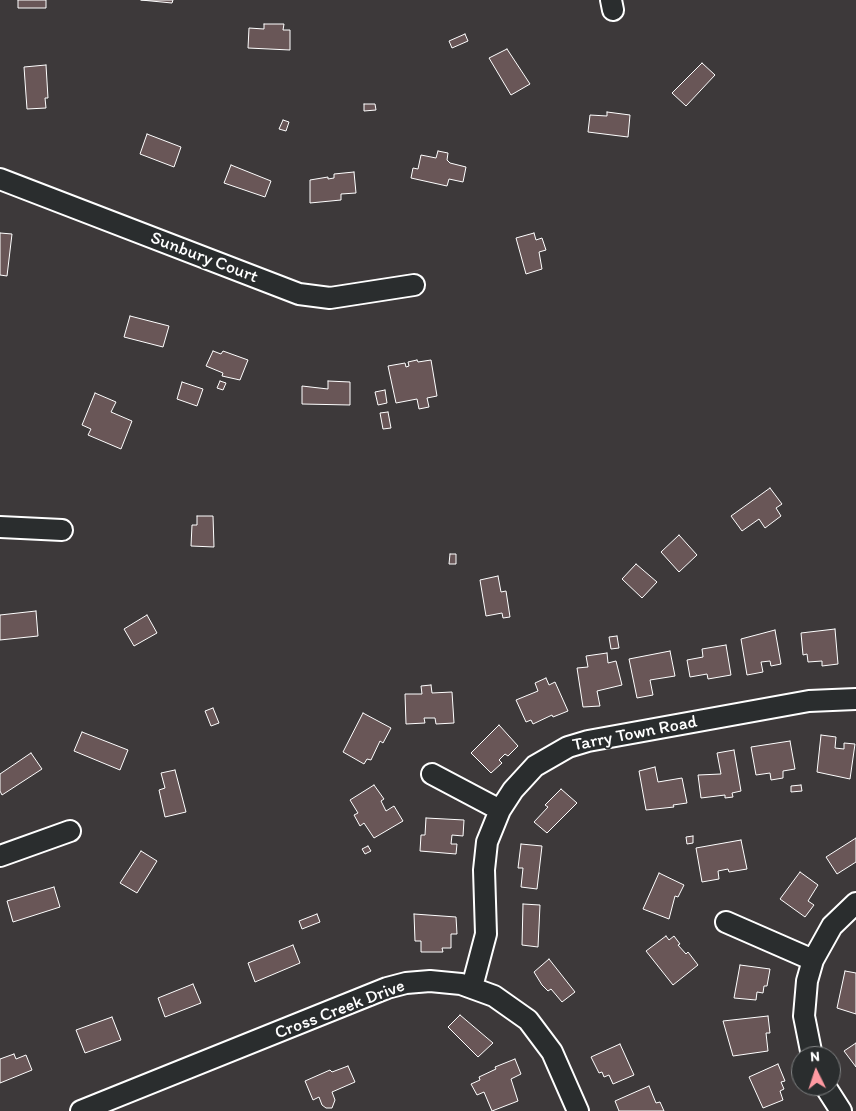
<!DOCTYPE html>
<style>
body{margin:0}
#map{position:relative;width:856px;height:1111px;overflow:hidden;background:#3d393a;font-family:Itim,sans-serif}
canvas{display:block}
.north{position:absolute;left:791px;top:1046px;width:50px;height:50px;box-sizing:border-box;background:#2a2d2e;border:1px solid #7f8182;border-radius:50%;rotate:356deg;font-size:14px;font-weight:700;line-height:20px;text-align:center;color:#fff}
.north::after{content:'';display:block;margin:auto;width:18px;height:22px;background:#ff9aa2;clip-path:polygon(50% 0,100% 100%,50% 72%,0 100%)}
</style>
<div id="map">
<canvas width="856" height="1111"></canvas>
<div class="north">N</div>
</div>
<script>
const ctx = document.querySelector('canvas').getContext('2d');
ctx.lineJoin = 'round';
function fill(path, color) {
  ctx.fillStyle = color;
  ctx.fill(path, 'evenodd');
}
function shape(rows) {
  const path = new Path2D();
  for (const r of rows) {
    path.moveTo(r[0], r[1]);
    for (let i = 2; i < r.length; i += 2) path.lineTo(r[i], r[i + 1]);
  }
  return path;
}
function trace(path, color, width, dash) {
  ctx.strokeStyle = color;
  ctx.lineWidth = width;
  ctx.lineCap = dash ? 'butt' : 'round';
  ctx.setLineDash(dash || []);
  ctx.stroke(path);
}
function label(font, color, halo, rows, align = 'center') {
  ctx.font = font + ' Itim,sans-serif';
  ctx.lineWidth = 4;
  ctx.setLineDash([]);
  ctx.textBaseline = 'middle';
  ctx.strokeStyle = halo;
  ctx.fillStyle = color;
  for (const [text, x, y, turn = 0] of rows) {
    ctx.save();
    ctx.translate(x, y);
    ctx.rotate((+turn || 0) * Math.PI / 180);
    ctx.textAlign = isNaN(turn) ? turn : align;
    if (halo) ctx.strokeText(text, 0, 0);
    ctx.fillText(text, 0, 0);
    ctx.restore();
  }
}
const building = shape([
 [18,0,46,0,46,8,18,8,18,0],
 [141,0,173,0,172,3,141,0],
 [264,24,284,24,283,30,290,30,290,50,248,48,249,28,264,29,264,24],
 [465,34,468,41,452,48,449,41,465,34],
 [507,49,530,84,511,95,489,58,507,49],
 [702,63,715,75,686,106,672,93,702,63],
 [46,65,48,98,45,98,46,108,27,109,24,67,46,65],
 [364,104,375,104,376,110,364,111,364,104],
 [607,112,630,115,628,137,588,132,590,115,607,116,607,112],
 [283,120,289,122,286,131,279,129,283,120],
 [147,134,181,147,174,167,140,154,147,134],
 [438,151,448,153,447,160,450,163,466,167,463,182,449,179,447,186,411,178,413,168,418,169,421,155,436,158,438,151],
 [231,165,271,181,265,197,224,183,231,165],
 [354,172,356,193,341,194,341,200,310,203,310,180,328,177,328,179,334,178,334,174,354,172],
 [0,233,12,234,7,276,0,275,0,233],
 [534,233,536,240,542,238,546,250,539,252,542,269,526,274,516,238,534,233],
 [130,316,169,326,163,347,124,337,130,316],
 [213,351,221,354,223,351,248,360,240,380,222,376,223,373,206,366,213,351],
 [417,360,418,362,431,360,437,396,427,398,429,407,419,409,417,399,396,403,388,366,405,363,406,367,409,366,408,362,417,360],
 [220,381,226,383,223,390,217,388,220,381],
 [328,381,350,382,350,405,302,404,302,386,328,389,328,381],
 [182,382,203,389,197,406,177,399,182,382],
 [385,390,387,403,378,405,375,392,385,390],
 [95,393,116,402,111,412,132,421,121,449,88,435,91,429,82,425,95,393],
 [388,412,391,428,383,429,380,413,388,412],
 [770,488,782,504,776,508,781,516,765,528,759,519,742,531,731,516,770,488],
 [197,516,213,516,214,547,191,546,192,525,197,525,197,516],
 [679,535,697,555,679,572,661,552,679,535],
 [450,554,456,554,456,564,449,564,450,554],
 [636,564,657,582,642,598,622,579,636,564],
 [498,576,501,592,506,591,510,617,503,618,502,613,486,616,480,580,498,576],
 [36,611,38,636,0,640,0,615,36,611],
 [147,615,157,633,134,646,124,629,147,615],
 [835,629,838,664,822,666,822,661,808,662,807,654,803,655,801,633,835,629],
 [775,630,781,664,771,666,770,661,761,662,763,672,747,675,741,639,775,630],
 [617,636,619,648,611,649,609,637,617,636],
 [726,645,731,675,708,679,707,674,690,677,687,660,703,657,702,649,726,645],
 [670,651,675,676,650,680,653,695,637,698,629,659,670,651],
 [607,653,608,663,616,661,622,685,597,691,600,706,583,707,577,668,588,667,586,656,607,653],
 [546,678,549,685,555,682,568,711,553,717,552,715,533,724,531,720,526,722,516,700,538,691,535,683,546,678],
 [431,685,432,693,452,692,454,723,436,724,435,718,424,718,425,723,406,724,405,694,422,694,421,686,431,685],
 [213,708,219,723,211,726,205,711,213,708],
 [363,713,391,728,383,743,380,741,371,760,367,759,364,764,343,752,363,713],
 [499,725,518,746,508,756,505,754,499,760,502,763,491,773,471,753,499,725],
 [82,732,128,750,120,770,74,751,82,732],
 [821,735,836,737,835,748,844,749,844,743,855,744,850,779,817,772,821,735],
 [790,741,795,769,783,771,783,778,771,780,770,773,756,775,751,747,790,741],
 [734,750,741,791,732,793,733,797,725,798,725,795,701,798,698,775,721,774,717,753,734,750],
 [31,753,42,769,2,795,0,791,0,774,31,753],
 [655,767,658,782,682,778,687,803,673,805,674,807,646,810,639,771,655,767],
 [175,770,186,812,165,817,159,790,165,788,161,773,175,770],
 [374,785,384,799,381,801,386,811,394,806,403,821,374,838,364,823,360,826,354,815,358,813,350,800,374,785],
 [801,785,802,791,791,792,791,786,801,785],
 [561,789,577,803,547,833,534,822,548,807,545,805,561,789],
 [426,818,464,820,463,836,452,835,451,844,457,844,456,854,420,851,421,835,425,835,426,818],
 [693,836,693,843,687,844,686,837,693,836],
 [856,838,856,862,837,874,826,857,856,838],
 [741,840,747,869,729,872,728,869,718,871,719,879,702,882,696,848,741,840],
 [521,844,542,846,537,889,521,887,523,868,518,868,521,844],
 [368,846,371,851,365,854,362,849,368,846],
 [141,851,157,861,137,893,120,883,141,851],
 [800,872,818,885,808,901,814,905,805,917,780,899,800,872],
 [659,873,684,885,678,897,675,896,669,919,643,909,659,873],
 [54,887,60,907,13,922,7,901,54,887],
 [523,904,540,905,538,947,522,945,523,904],
 [317,914,320,922,302,929,299,921,317,914],
 [414,914,456,917,457,934,451,934,451,948,442,948,443,952,421,952,421,941,415,941,414,914],
 [666,936,669,940,674,936,680,944,678,945,686,954,688,952,698,965,673,985,646,951,666,936],
 [293,945,300,963,255,982,248,963,293,945],
 [549,959,575,992,562,1002,551,989,548,991,542,985,534,972,549,959],
 [740,965,770,969,767,986,764,986,763,993,757,992,756,1000,734,998,740,965],
 [845,971,856,973,856,1014,837,1008,845,971],
 [193,984,201,1003,165,1017,158,998,193,984],
 [460,1015,493,1043,478,1057,448,1027,460,1015],
 [768,1016,770,1033,766,1033,768,1051,733,1056,723,1021,768,1016],
 [112,1017,121,1040,85,1053,76,1030,112,1017],
 [856,1043,856,1067,844,1051,856,1043],
 [620,1044,634,1075,613,1084,609,1075,604,1077,602,1072,599,1073,591,1057,620,1044],
 [14,1054,16,1059,26,1055,32,1070,0,1083,0,1059,14,1054],
 [515,1059,521,1074,511,1079,518,1101,492,1111,484,1092,477,1095,471,1084,480,1080,479,1077,496,1069,495,1067,515,1059],
 [778,1064,785,1081,781,1082,784,1089,780,1091,783,1100,763,1108,749,1077,778,1064],
 [348,1066,355,1082,332,1092,335,1100,332,1108,326,1108,322,1105,319,1097,313,1100,305,1081,330,1070,332,1072,348,1066],
 [649,1086,656,1103,660,1102,664,1111,619,1111,615,1101,649,1086]
]);
fill(building, '#695657');
trace(building, '#fff', 1);
const minor = shape([
 [611,0,613,10],
 [0,179,299,294,330,298,414,285],
 [0,527,62,530],
 [432,774,500,810],
 [0,856,70,831],
 [726,922,813,960],
 [472,987,486,934,484,870,487,842,500,810,513,790,535,766,568,747,588,741,809,701,856,699],
 [812,1056,804,1016,807,981,813,960,832,926,856,903],
 [825,1086,841,1111],
 [81,1111,387,988,406,983,430,981,461,984,494,996,528,1020,552,1052,578,1111]
]);
trace(minor, '#fff', 24);
trace(minor, '#2a2d2e', 20);
label('18px', '#fff', '#2a2d2e', [
 ["Sunbury Court",204,258,21],
 ["Tarry Town Road",635,734,-11],
 ["Cross Creek Drive",340,1010,-21]
]);
</script>
